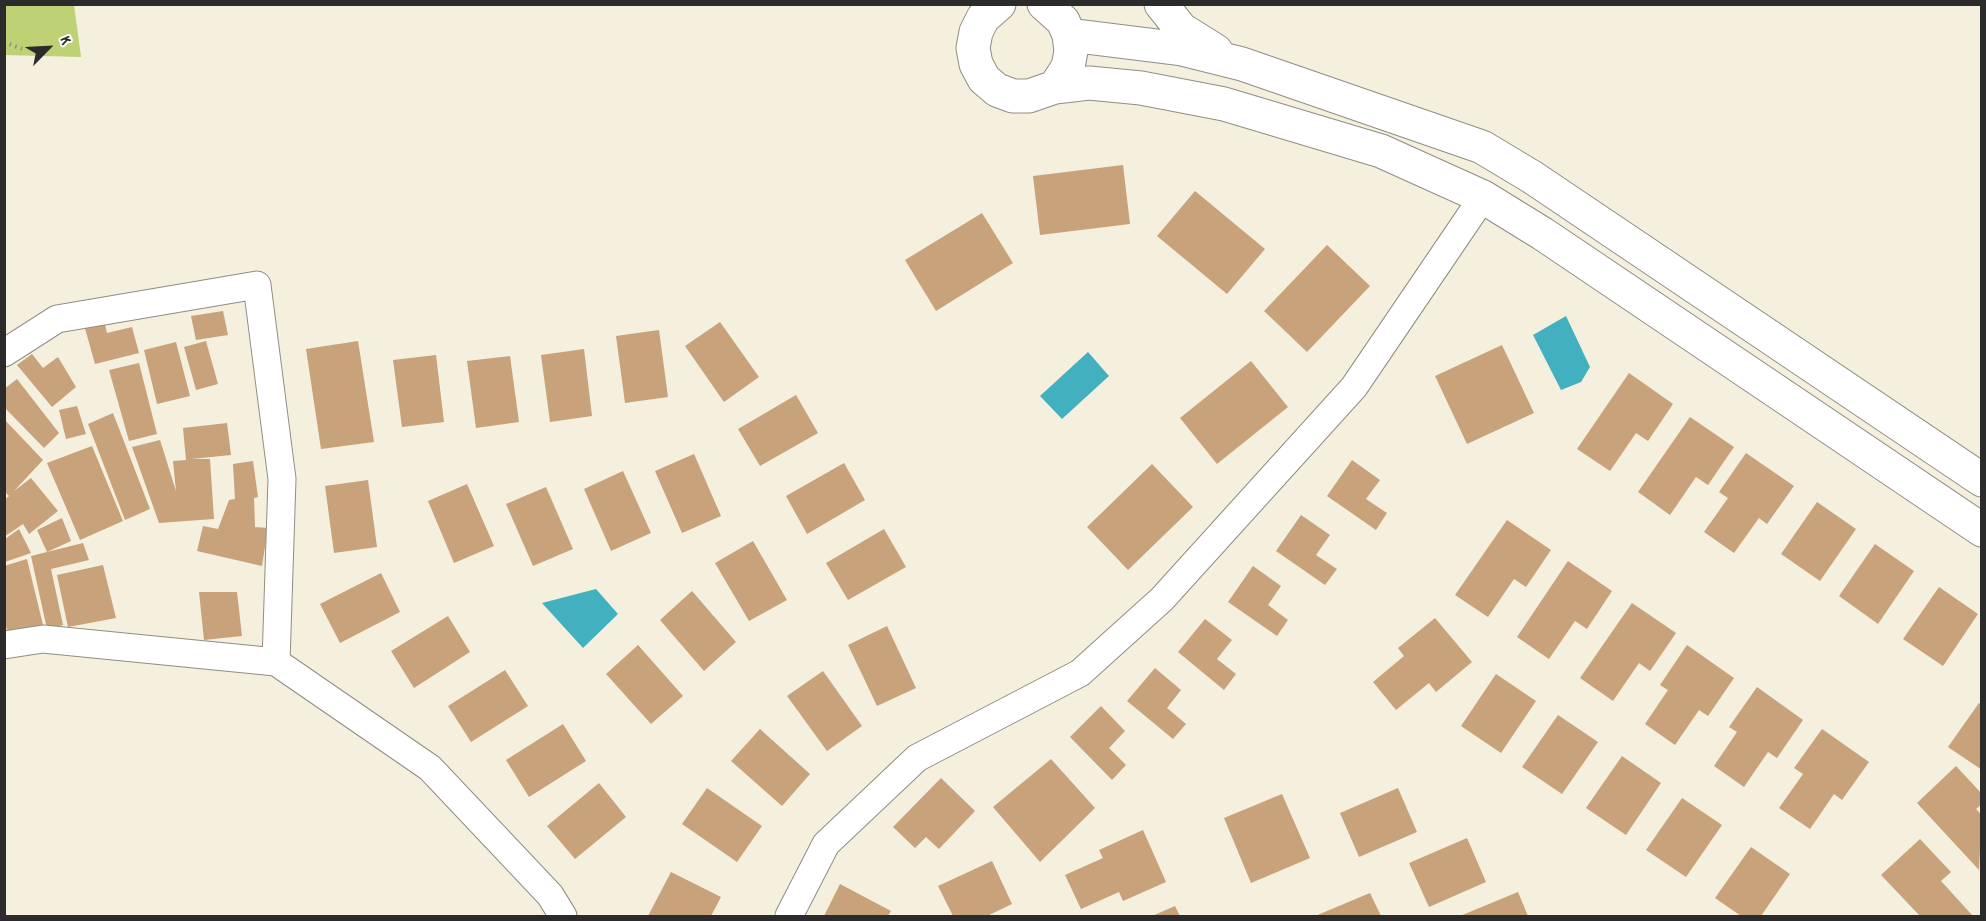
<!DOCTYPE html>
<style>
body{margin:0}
#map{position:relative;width:1986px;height:921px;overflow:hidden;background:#f5efdd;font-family:Dekko,sans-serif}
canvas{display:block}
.frame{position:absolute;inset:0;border:6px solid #2b2b2b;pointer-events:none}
.north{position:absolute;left:18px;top:18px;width:60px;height:60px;-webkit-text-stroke:4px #fdfcf7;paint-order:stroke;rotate:66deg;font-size:16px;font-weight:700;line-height:24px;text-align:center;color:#2b2b2b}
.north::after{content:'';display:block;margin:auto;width:21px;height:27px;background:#2b2b2b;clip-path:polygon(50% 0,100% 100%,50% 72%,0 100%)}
</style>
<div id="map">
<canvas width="1986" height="921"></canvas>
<div class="frame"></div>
<div class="north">K</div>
</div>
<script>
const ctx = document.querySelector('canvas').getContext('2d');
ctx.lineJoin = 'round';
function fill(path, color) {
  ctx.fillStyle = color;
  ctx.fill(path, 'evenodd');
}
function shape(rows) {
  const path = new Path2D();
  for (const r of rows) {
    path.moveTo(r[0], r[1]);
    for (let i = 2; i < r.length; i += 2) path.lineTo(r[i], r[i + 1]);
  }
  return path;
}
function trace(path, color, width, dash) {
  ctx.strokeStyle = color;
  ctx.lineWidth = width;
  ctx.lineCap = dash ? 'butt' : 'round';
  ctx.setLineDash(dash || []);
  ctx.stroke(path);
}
fill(shape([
 [5,4,74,5,81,57,5,55]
]), '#bed174');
fill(shape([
 [1566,316,1590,367,1581,382,1561,390,1533,335],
 [1088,352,1109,376,1062,419,1040,396],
 [596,589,618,614,583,648,542,603]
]), '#42b0bf');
fill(shape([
 [1123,165,1130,224,1040,235,1033,176],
 [1195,191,1265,249,1227,294,1157,236],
 [982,213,1013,263,936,311,905,260],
 [1327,245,1370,286,1307,352,1264,311],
 [223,311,228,335,196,340,191,316],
 [104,320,107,333,132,327,139,353,95,364,84,325],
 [720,322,759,377,724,402,685,346],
 [659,330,668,397,625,403,616,336],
 [206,341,218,384,196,390,184,347],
 [358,341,374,442,321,449,306,349],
 [176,342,190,396,157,404,144,350],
 [1502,345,1534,413,1467,444,1435,376],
 [584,349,592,416,550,422,541,355],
 [32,354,43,368,58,357,76,387,52,407,17,365],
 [436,355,444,422,402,427,393,360],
 [510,356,519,422,476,428,467,361],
 [1251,361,1288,407,1217,464,1180,418],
 [139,363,157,434,129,441,109,370],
 [1629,373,1673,404,1648,441,1636,433,1610,471,1577,449],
 [17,379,59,433,44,448,4,407,4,389],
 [796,395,818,433,760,466,738,429],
 [77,406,86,434,66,439,59,410],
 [113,413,150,509,125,520,88,424],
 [1690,417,1734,447,1708,485,1696,477,1670,515,1638,492],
 [4,419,43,460,14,491,31,478,58,511,29,534,23,524,4,537,4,500,9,496,4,491],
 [227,423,231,455,192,459,210,459,214,519,159,523,132,447,160,440,176,491,173,461,186,460,183,428],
 [92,446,123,521,80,540,47,463],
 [1746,453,1794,486,1767,524,1759,518,1734,553,1704,532,1728,498,1719,492],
 [694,454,721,516,682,533,655,471],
 [1352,460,1380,480,1366,499,1387,513,1376,530,1327,496],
 [253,461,258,497,254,498,255,527,268,528,262,566,197,551,203,526,218,529,229,500,235,499,233,464],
 [844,463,865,500,807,534,786,496],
 [1152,464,1193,507,1128,570,1087,527],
 [623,471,651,533,611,551,584,489],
 [368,480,377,547,334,553,325,486],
 [467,484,494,546,454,563,428,501],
 [546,487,573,549,533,566,506,504],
 [1817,502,1856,529,1820,581,1781,554],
 [1301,515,1330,535,1316,555,1337,569,1325,585,1276,551],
 [62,518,71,541,47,552,37,530],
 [1507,520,1551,550,1526,587,1514,579,1488,617,1455,595],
 [19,529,31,553,5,562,5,539],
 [884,529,906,567,848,600,826,563],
 [753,541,787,600,749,621,715,563],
 [83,543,89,560,51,569,63,625,47,629,31,556],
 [1875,544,1914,571,1878,624,1839,596],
 [27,559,44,629,9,638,4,618,4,566],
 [1568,561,1612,591,1587,629,1575,621,1549,659,1517,637],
 [103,565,116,618,68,627,57,575],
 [1253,566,1281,586,1268,605,1288,620,1277,636,1228,602],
 [381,573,400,612,340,643,320,604],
 [1939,587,1978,614,1943,666,1903,639],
 [692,591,736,642,704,671,660,620],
 [199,592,237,592,242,636,204,640],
 [1632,603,1676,633,1650,671,1639,663,1613,701,1580,678],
 [448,616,470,652,414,688,391,651],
 [1435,618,1472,662,1436,692,1429,683,1396,710,1373,682,1404,656,1398,648],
 [1205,619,1232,640,1217,659,1236,674,1224,690,1178,652],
 [887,626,916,688,877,706,848,645],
 [638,645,683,696,651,724,606,674],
 [1687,645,1734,678,1708,716,1699,710,1675,745,1645,724,1668,690,1660,685],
 [1155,668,1181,690,1167,708,1186,724,1173,739,1127,701],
 [505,670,528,706,471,742,448,706],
 [823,671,862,726,827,751,787,696],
 [1496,674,1536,701,1501,753,1461,726],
 [1757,687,1803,720,1777,758,1768,752,1744,787,1714,766,1737,732,1729,727],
 [1979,703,1982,705,1982,770,1948,747],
 [1101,706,1125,731,1109,748,1126,765,1112,780,1070,737],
 [1558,715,1598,742,1562,794,1522,767],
 [563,724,586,761,529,797,506,760],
 [760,729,810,774,782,806,731,761],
 [1822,729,1869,762,1842,800,1834,794,1810,829,1779,808,1803,774,1794,768],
 [1622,756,1661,783,1626,835,1586,808],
 [1051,759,1095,808,1040,862,993,807],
 [1956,766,1982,794,1982,804,1976,809,1982,815,1979,870,1917,803],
 [941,778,975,811,939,849,926,837,915,848,893,827],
 [599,783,626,817,575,859,547,826],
 [707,788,762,826,737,862,682,824],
 [1398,788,1417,832,1359,857,1340,813],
 [1282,794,1310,858,1251,883,1224,818],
 [1682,798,1722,825,1686,877,1646,850],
 [1143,830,1166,882,1123,901,1119,892,1081,909,1065,875,1103,858,1099,850],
 [1467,838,1486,882,1429,907,1409,863],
 [1920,839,1951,872,1941,881,1972,915,1971,916,1920,916,1881,875],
 [1751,847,1790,874,1761,916,1741,916,1715,898],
 [992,861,1012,904,987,916,953,916,938,886],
 [671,872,721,897,711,916,648,916],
 [840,884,891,911,888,916,824,916],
 [1518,892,1528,916,1460,916],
 [1370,893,1381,916,1315,916],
 [1175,906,1180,916,1152,916]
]), '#c7a27b');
const minor = shape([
 [4,353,57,319,257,285,282,479,276,662,43,639,4,645],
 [276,662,430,768,550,895,563,916],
 [789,916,826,844,917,758,1080,673,1162,599,1354,387,1483,197]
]);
const tertiary = shape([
 [999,4,983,18,976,32,973,48,976,64,984,79,997,90,1013,96,1029,96,1055,87,1068,67,1071,51,1069,35,1063,21,1044,4],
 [1161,4,1181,29,1216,51],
 [1069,35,1182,49,1242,64,1482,147,1532,177,1982,480],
 [1055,87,1089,83,1141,88,1224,104,1381,151,1483,197,1543,234,1982,530]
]);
trace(minor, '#908d84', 29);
trace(tertiary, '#908d84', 35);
trace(shape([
 [4,42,22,49]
]), '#908d84', 4, [1.5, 4.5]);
trace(minor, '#fff', 27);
trace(tertiary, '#fff', 33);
</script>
